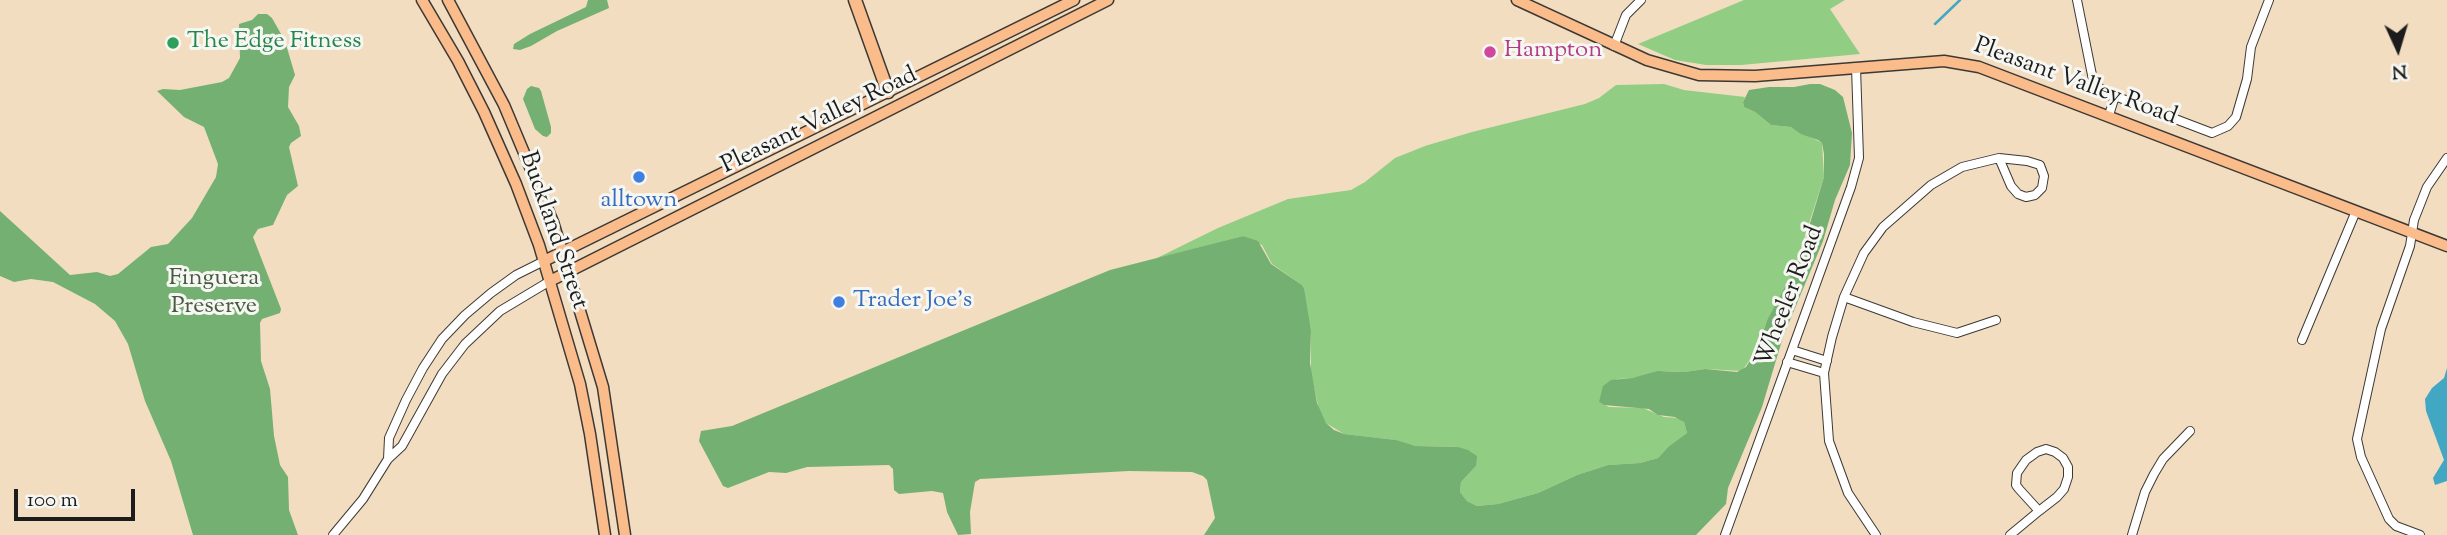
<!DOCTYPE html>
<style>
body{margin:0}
#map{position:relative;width:2447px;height:535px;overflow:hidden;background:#f2ddc1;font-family:"Sorts Mill Goudy",serif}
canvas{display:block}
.north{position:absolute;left:2363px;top:14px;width:70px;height:70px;-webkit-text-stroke:5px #f6f6f2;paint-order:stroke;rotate:176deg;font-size:19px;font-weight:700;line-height:28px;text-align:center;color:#1c1c1c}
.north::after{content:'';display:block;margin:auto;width:24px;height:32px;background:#1c1c1c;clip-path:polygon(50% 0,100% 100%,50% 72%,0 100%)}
.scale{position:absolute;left:14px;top:489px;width:121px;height:32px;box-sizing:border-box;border:4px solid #1c1c1c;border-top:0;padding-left:9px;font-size:21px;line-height:24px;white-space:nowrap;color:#1c1c1c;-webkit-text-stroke:5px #f6f6f2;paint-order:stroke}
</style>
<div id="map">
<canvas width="2447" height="535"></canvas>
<div class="north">N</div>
<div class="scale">100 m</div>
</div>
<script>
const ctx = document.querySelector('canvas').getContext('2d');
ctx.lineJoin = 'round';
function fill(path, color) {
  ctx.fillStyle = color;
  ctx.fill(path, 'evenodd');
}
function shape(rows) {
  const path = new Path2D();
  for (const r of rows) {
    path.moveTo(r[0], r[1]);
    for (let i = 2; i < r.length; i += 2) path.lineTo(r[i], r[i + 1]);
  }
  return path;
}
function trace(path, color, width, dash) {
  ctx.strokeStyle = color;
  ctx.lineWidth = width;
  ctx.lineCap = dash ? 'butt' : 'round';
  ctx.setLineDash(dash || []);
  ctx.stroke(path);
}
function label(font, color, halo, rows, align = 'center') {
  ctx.font = font + ' "Sorts Mill Goudy",serif';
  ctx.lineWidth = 6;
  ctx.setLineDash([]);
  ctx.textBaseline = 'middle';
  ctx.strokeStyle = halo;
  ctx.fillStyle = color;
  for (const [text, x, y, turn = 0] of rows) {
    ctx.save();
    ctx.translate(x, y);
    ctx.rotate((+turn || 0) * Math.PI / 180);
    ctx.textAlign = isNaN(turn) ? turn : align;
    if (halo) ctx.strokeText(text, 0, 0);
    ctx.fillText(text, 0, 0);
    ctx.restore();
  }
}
fill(shape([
 [1744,0,1845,0,1830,9,1860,54,1741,65,1706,65,1675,60,1638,44],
 [1664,84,1684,90,1745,97,1743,102,1744,107,1755,112,1771,125,1791,127,1822,143,1824,177,1793,273,1767,320,1758,348,1742,371,1705,369,1684,372,1663,371,1632,378,1617,379,1599,402,1609,407,1643,408,1664,417,1680,418,1684,422,1687,433,1669,446,1658,458,1640,463,1608,465,1577,475,1538,493,1498,504,1477,506,1467,501,1460,492,1461,482,1476,466,1458,447,1416,446,1395,440,1344,434,1326,423,1320,414,1311,373,1311,330,1302,285,1272,264,1262,245,1243,236,1155,259,1218,228,1288,199,1351,190,1365,182,1395,158,1425,146,1472,132,1585,104,1599,98,1616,85]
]), '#91cd83');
fill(shape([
 [588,0,607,0,609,8,557,31,531,46,520,50,513,49,514,44,530,34,586,7],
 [258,14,267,14,272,18,285,41,295,75,289,87,288,107,299,126,301,136,291,143,289,147,298,186,287,195,273,225,258,229,253,237,281,309,280,313,262,319,260,323,261,361,270,389,274,436,280,465,288,477,289,510,298,535,193,535,171,461,145,401,128,344,115,321,95,304,53,282,31,279,14,282,0,276,0,211,70,275,97,272,110,276,118,274,151,247,168,244,192,218,216,177,218,164,204,127,184,117,157,91,163,89,180,90,222,82,229,78,240,58,239,24,252,20],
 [1810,84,1820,84,1835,90,1843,97,1852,133,1850,165,1835,200,1823,241,1783,337,1762,407,1728,488,1726,504,1696,535,1204,535,1215,518,1207,480,1203,476,1192,472,1129,471,980,479,975,482,970,512,971,534,958,535,947,512,943,493,932,491,899,494,894,490,893,469,889,465,807,467,786,473,769,472,728,488,723,486,699,441,701,431,732,426,1110,270,1243,236,1258,241,1271,264,1302,285,1304,289,1311,330,1310,363,1317,403,1326,423,1334,430,1344,434,1396,440,1416,446,1458,447,1468,450,1477,456,1476,466,1461,482,1460,492,1467,501,1477,506,1498,504,1538,493,1577,475,1608,465,1640,463,1658,458,1669,446,1687,433,1684,422,1675,417,1658,415,1649,409,1604,405,1599,402,1603,386,1611,380,1632,378,1658,371,1684,372,1705,369,1737,372,1746,367,1758,348,1767,320,1798,263,1824,177,1824,154,1822,143,1818,140,1801,134,1791,127,1771,125,1755,112,1744,107,1743,102,1749,90,1769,87,1794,87],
 [531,86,539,88,541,91,551,127,551,133,547,137,543,136,535,129,523,99,527,89]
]), '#74b071');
fill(shape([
 [2447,368,2447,481,2435,485,2433,478,2444,460,2426,411,2425,399,2432,388,2444,378]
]), '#42a7c2');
trace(shape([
 [1935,24,1960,0]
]), '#42a7c2', 2.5);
const minor = shape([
 [2077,0,2094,85,2115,96,2212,133,2228,126,2236,117,2247,79,2251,47,2269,0],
 [1614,46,1626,15,1641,0],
 [2109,115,2115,96],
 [1844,297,1913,322,1957,333,1996,320],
 [2302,340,2356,211],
 [1792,350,1827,361],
 [1787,362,1824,373],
 [388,459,389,438,406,400,423,368,442,339,465,315,491,293,516,275,544,261],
 [333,535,363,499,388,459,402,446,442,374,465,344,500,311,550,281],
 [1725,535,1851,187,1859,158,1856,67],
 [1876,535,1848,493,1829,441,1824,373,1832,337,1844,297,1864,253,1883,227,1931,185,1962,167,1999,158,2027,161,2040,165,2044,176,2042,188,2035,195,2026,197,2018,194,2011,186,1999,158],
 [2010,535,2039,511,2057,497,2064,489,2068,477,2068,467,2063,458,2055,452,2046,449,2037,452,2026,460,2017,473,2016,485,2019,489,2039,511],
 [2132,535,2145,492,2154,474,2163,459,2190,431],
 [2420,535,2396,526,2389,519,2361,457,2357,439,2381,329,2410,246,2414,220,2427,187,2447,158]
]);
const major = shape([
 [422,0,458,61,484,112,516,184,539,245,580,384,590,434,605,535],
 [448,0,504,105,553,222,603,387,625,535],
 [1517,0,1647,60,1699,75,1755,76,1944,61,1979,67,2447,246],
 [544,261,1074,0],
 [550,281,1108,0]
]);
const highway = shape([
 [855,0,888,92]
]);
trace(minor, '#3c3935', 10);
trace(major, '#3c3935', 13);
trace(highway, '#3c3935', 15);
trace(minor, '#fff', 8);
trace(major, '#f9bc8a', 10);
trace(highway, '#f9bc8a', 12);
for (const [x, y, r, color] of [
 [173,43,7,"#2e9e5b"],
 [1490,52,7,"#d1479c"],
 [639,177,7,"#3f7fe0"],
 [839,302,7,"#3f7fe0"]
]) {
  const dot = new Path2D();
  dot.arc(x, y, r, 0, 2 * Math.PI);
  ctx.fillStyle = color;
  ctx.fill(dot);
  trace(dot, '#f6f6f2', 2.5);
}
label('24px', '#27864d', '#f6f6f2', [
 ["The Edge Fitness",187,43]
], 'left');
label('24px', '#b23c85', '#f6f6f2', [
 ["Hampton",1504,52]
], 'left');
label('24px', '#1c1c1c', '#f6f6f2', [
 ["Pleasant Valley Road",2075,83,20],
 ["Pleasant Valley Road",820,122,-26],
 ["Buckland Street",552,231,71],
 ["Wheeler Road",1791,297,-69]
]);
label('24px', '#366cbe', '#f6f6f2', [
 ["alltown",639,202],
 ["Trader Joe's",853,302,"left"]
]);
label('24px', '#455a40', '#f6f6f2', [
 ["Finguera",214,280],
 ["Preserve",214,308]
]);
</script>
